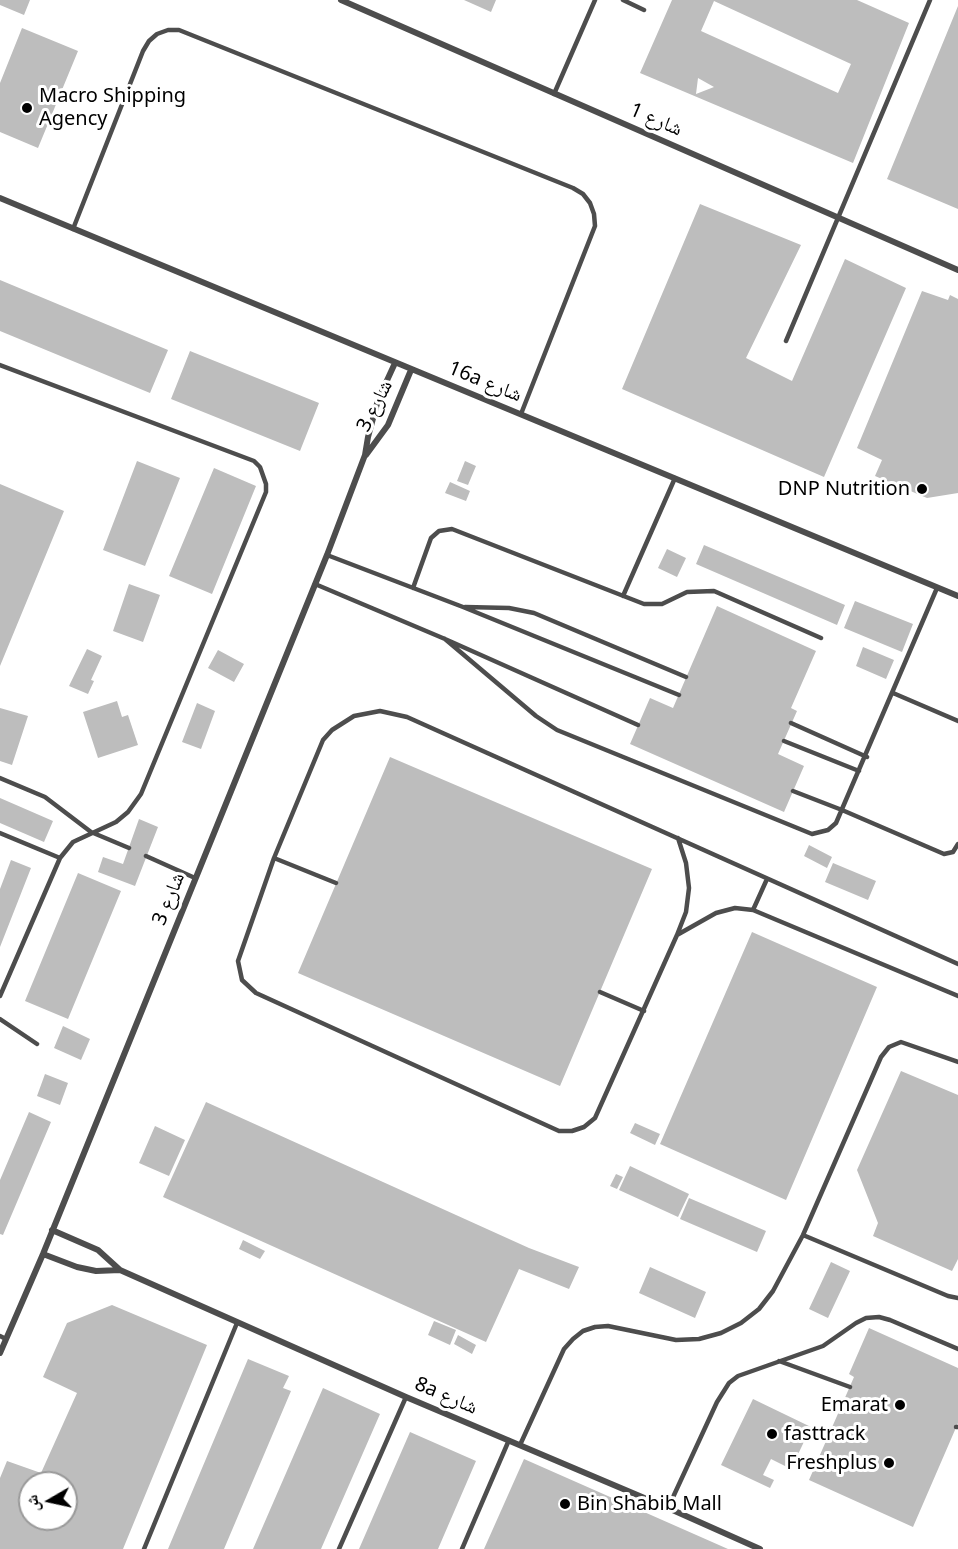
<!DOCTYPE html>
<meta charset="utf-8">
<style>
body{margin:0}
#map{position:relative;width:958px;height:1549px;overflow:hidden;background:#fff;font-family:"Noto Sans","Noto Naskh Arabic",sans-serif}
canvas{display:block}
.north{position:absolute;left:18px;top:1471px;width:60px;height:60px;box-sizing:border-box;background:#fff;border:2px solid #999;border-radius:50%;rotate:261deg;font-size:16px;font-weight:700;line-height:24px;text-align:center;color:#000}
.north::after{content:'';display:block;margin:auto;width:21px;height:27px;background:#000;clip-path:polygon(50% 0,100% 100%,50% 72%,0 100%)}
</style>
<div id="map">
<canvas width="958" height="1549"></canvas>
<div class="north">ش</div>
</div>
<script>
const ctx = document.querySelector('canvas').getContext('2d');
ctx.lineJoin = 'round';
function fill(path, color) {
  ctx.fillStyle = color;
  ctx.fill(path, 'evenodd');
}
function shape(rows) {
  const path = new Path2D();
  for (const r of rows) {
    path.moveTo(r[0], r[1]);
    for (let i = 2; i < r.length; i += 2) path.lineTo(r[i], r[i + 1]);
  }
  return path;
}
function trace(path, color, width, dash) {
  ctx.strokeStyle = color;
  ctx.lineWidth = width;
  ctx.lineCap = dash ? 'butt' : 'round';
  ctx.setLineDash(dash || []);
  ctx.stroke(path);
}
function label(font, color, halo, rows, align = 'center') {
  ctx.font = font + ' "Noto Sans","Noto Naskh Arabic",sans-serif';
  ctx.lineWidth = 6;
  ctx.setLineDash([]);
  ctx.textBaseline = 'middle';
  ctx.strokeStyle = halo;
  ctx.fillStyle = color;
  for (const [text, x, y, turn = 0] of rows) {
    ctx.save();
    ctx.translate(x, y);
    ctx.rotate((+turn || 0) * Math.PI / 180);
    ctx.textAlign = isNaN(turn) ? turn : align;
    if (halo) ctx.strokeText(text, 0, 0);
    ctx.fillText(text, 0, 0);
    ctx.restore();
  }
}
fill(shape([
 [0,0,30,0,24,15,0,5],
 [464,0,496,0,491,12],
 [672,0,857,0,909,23,853,163,640,73],
 [714,1,851,64,838,93,701,31],
 [698,78,714,87,696,94],
 [958,6,958,209,887,179],
 [22,28,78,51,38,148,0,132,0,83],
 [700,204,801,245,746,358,792,381,845,259,906,288,824,477,622,389],
 [0,280,168,350,150,393,0,331],
 [922,291,948,300,950,295,958,299,958,493,927,498,875,476,882,460,857,448],
 [190,351,319,403,300,451,171,399],
 [137,461,180,478,145,566,103,550],
 [465,461,476,466,468,485,457,481],
 [214,468,256,486,212,594,169,576],
 [450,482,470,491,466,501,445,493],
 [0,484,64,511,0,666],
 [704,545,845,605,837,625,696,564],
 [667,549,686,558,677,577,658,568],
 [129,584,160,595,143,642,113,631],
 [855,601,913,624,902,652,844,628],
 [717,606,816,651,791,708,797,711,778,754,804,766,784,812,630,744,650,698,673,708],
 [863,647,894,660,886,679,856,666],
 [87,649,102,656,91,680,94,681,88,694,69,686],
 [218,650,244,664,234,682,208,668],
 [117,701,122,717,128,715,138,745,98,758,83,712],
 [197,703,215,711,201,749,182,742],
 [0,708,28,716,12,765,0,761],
 [390,757,652,869,560,1086,298,973],
 [0,798,53,821,44,842,0,823],
 [139,819,158,827,135,886,98,872,103,857,123,864],
 [809,845,832,857,827,868,804,856],
 [11,860,31,868,0,947,0,889],
 [833,863,876,881,868,900,825,882],
 [78,873,121,891,68,1019,25,1001],
 [752,932,877,987,786,1200,660,1144],
 [63,1026,90,1039,81,1060,54,1048],
 [901,1071,958,1095,958,1259,952,1271,873,1236,878,1223,857,1170],
 [45,1074,68,1083,60,1105,37,1096],
 [206,1102,529,1248,579,1267,569,1289,519,1269,486,1342,163,1197],
 [29,1112,51,1122,3,1235,0,1234,0,1180],
 [635,1123,660,1134,655,1145,630,1133],
 [155,1126,185,1140,169,1176,139,1163],
 [630,1166,689,1194,678,1217,619,1190],
 [616,1174,623,1177,617,1189,610,1186],
 [689,1198,766,1231,757,1252,680,1219],
 [243,1240,265,1251,260,1259,239,1249],
 [831,1262,850,1271,828,1318,809,1309],
 [650,1267,706,1292,695,1318,639,1293],
 [112,1305,207,1345,123,1549,0,1549,0,1478,7,1461,41,1473,77,1393,43,1377,67,1323],
 [30,1483,66,1483,66,1519,30,1519],
 [434,1321,456,1330,450,1345,428,1335],
 [869,1328,958,1368,958,1423,913,1527,809,1480,854,1377,849,1374],
 [458,1335,476,1345,472,1354,454,1344],
 [248,1359,289,1376,283,1388,291,1391,224,1549,168,1549],
 [323,1388,380,1414,321,1549,253,1549],
 [753,1399,811,1427,791,1469,771,1459,763,1475,774,1480,770,1488,721,1465],
 [410,1432,476,1461,438,1549,359,1549],
 [524,1459,728,1549,484,1549]
]), '#bdbdbd');
trace(shape([
 [623,0,644,10],
 [554,94,595,0],
 [73,229,143,51,149,41,157,34,168,30,179,30,573,188,583,194,590,203,594,214,595,226,521,414],
 [786,341,930,0],
 [0,365,254,461,260,467,266,484,266,492,141,794,128,812,116,822,73,842,60,858,0,996],
 [327,555,463,607,679,695],
 [315,584,445,639,638,725],
 [413,588,431,538,439,531,452,529,644,604,662,604,687,592,714,591,821,638],
 [623,596,675,478],
 [465,607,509,608,534,613,686,677],
 [445,639,536,716,557,730,812,834,828,830,836,823,937,588],
 [893,693,958,721],
 [791,723,867,757],
 [784,741,859,771],
 [0,778,45,797,91,832,129,848],
 [793,791,842,810,944,854,953,852,958,844],
 [0,833,60,858],
 [146,856,195,878],
 [274,858,336,883],
 [753,910,767,879],
 [677,935,686,912,689,888,686,863,678,838],
 [958,964,407,717,380,711,354,716,332,730,323,740,274,858,238,961,242,980,256,993,559,1131,572,1131,584,1127,595,1118,677,935,716,913,735,908,753,910,958,996],
 [600,992,644,1011],
 [0,1019,37,1044],
 [803,1235,948,1296,958,1298],
 [0,1336,6,1339],
 [779,1361,850,1387],
 [956,1427,958,1427],
 [520,1445,564,1349,573,1339,583,1331,595,1327,608,1326,676,1340,699,1339,721,1333,741,1323,759,1309,773,1291,803,1235,881,1057,889,1047,901,1042,958,1062],
 [668,1508,717,1402,729,1383,738,1376,823,1346,856,1323,866,1318,879,1317,890,1320,958,1349],
 [144,1549,237,1323],
 [339,1549,406,1397],
 [462,1549,509,1440]
]), '#4d4d4d', 4.5);
trace(shape([
 [341,0,958,270],
 [0,198,958,596],
 [366,455,388,425,411,370],
 [52,1230,98,1250,120,1270,406,1397,668,1508,760,1549],
 [43,1254,77,1267,96,1271,120,1270],
 [0,1353,43,1254,327,555,365,455,368,437,378,400,395,363]
]), '#4d4d4d', 6);
for (const [x, y, r, color] of [
 [27,108,6,"#000"],
 [922,489,6,"#000"],
 [900,1405,6,"#000"],
 [772,1434,6,"#000"],
 [889,1463,6,"#000"],
 [565,1504,6,"#000"]
]) {
  const dot = new Path2D();
  dot.arc(x, y, r, 0, 2 * Math.PI);
  ctx.fillStyle = color;
  ctx.fill(dot);
  trace(dot, '#fff', 2);
}
label('20px', '#000', '#fff', [
 ["Macro Shipping",39,96],
 ["Agency",39,119],
 ["DNP Nutrition",910,489,"right"],
 ["Emarat",888,1405,"right"],
 ["fasttrack",784,1434],
 ["Freshplus",877,1463,"right"],
 ["Bin Shabib Mall",577,1504]
], 'left');
label('20px', '#000', '#fff', [
 ["شارع 1",656,120,23],
 ["16a شارع",485,382,22],
 ["شارع 3",375,406,-63],
 ["شارع 3",169,899,-68],
 ["8a شارع",446,1396,23]
]);
</script>
